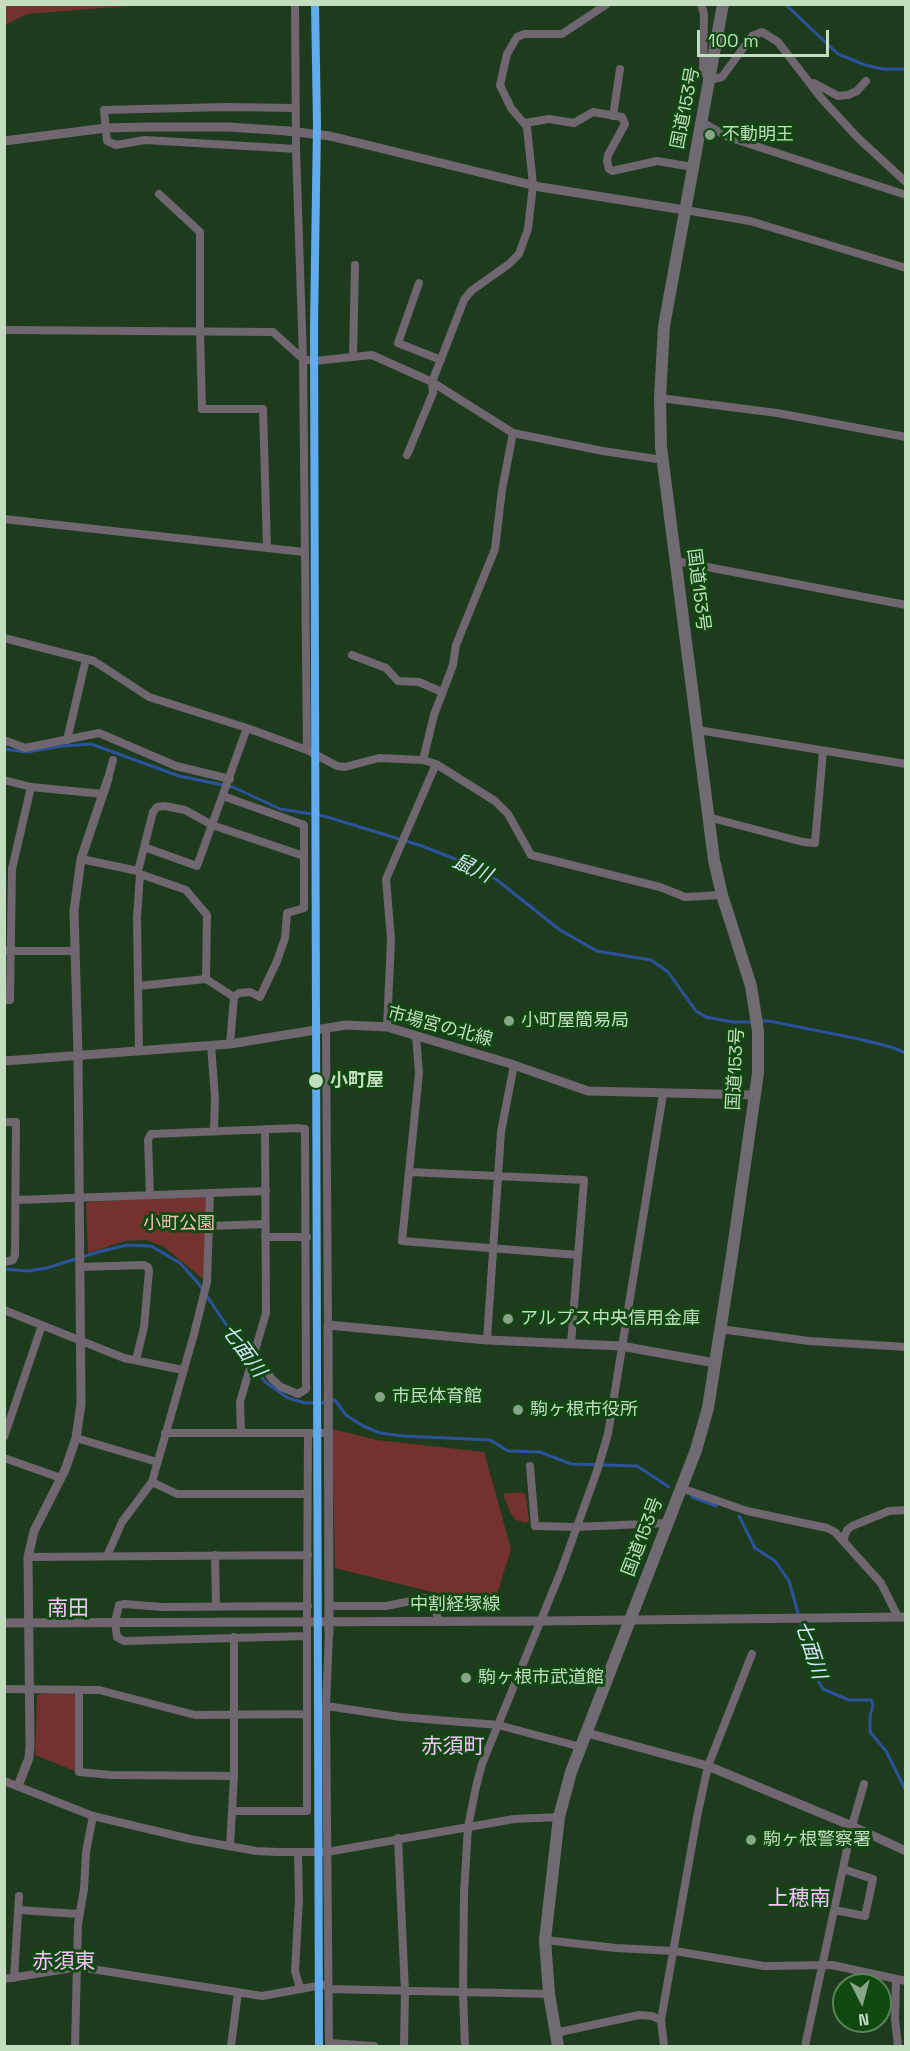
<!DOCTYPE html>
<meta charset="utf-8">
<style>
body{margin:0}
#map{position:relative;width:910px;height:2051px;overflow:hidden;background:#1e3b1e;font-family:"Space Grotesk",sans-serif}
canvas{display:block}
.frame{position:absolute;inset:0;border:6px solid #c2debf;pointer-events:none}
.north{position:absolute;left:832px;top:1973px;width:60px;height:60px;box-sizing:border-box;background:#114811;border:2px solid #588457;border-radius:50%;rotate:174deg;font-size:16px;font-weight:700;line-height:24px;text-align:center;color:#c2debf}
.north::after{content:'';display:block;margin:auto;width:21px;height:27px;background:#89a587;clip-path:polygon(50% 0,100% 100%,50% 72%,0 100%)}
.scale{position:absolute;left:697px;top:30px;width:132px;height:27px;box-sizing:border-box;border:3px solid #c2debf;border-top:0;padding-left:8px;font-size:18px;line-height:21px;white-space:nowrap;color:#c2debf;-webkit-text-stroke:4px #114811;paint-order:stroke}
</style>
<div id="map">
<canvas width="910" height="2051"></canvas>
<div class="frame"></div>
<div class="north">N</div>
<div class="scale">100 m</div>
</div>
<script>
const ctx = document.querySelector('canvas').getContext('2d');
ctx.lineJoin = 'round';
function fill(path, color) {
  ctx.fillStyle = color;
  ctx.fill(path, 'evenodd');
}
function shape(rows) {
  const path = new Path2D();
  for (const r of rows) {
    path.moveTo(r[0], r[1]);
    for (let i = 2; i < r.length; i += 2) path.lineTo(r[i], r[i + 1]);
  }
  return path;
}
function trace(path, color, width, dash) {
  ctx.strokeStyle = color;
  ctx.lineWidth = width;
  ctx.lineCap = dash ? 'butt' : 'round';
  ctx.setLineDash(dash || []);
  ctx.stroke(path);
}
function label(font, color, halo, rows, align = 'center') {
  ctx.font = font + ' "Space Grotesk","Noto Sans JP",sans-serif';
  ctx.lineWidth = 6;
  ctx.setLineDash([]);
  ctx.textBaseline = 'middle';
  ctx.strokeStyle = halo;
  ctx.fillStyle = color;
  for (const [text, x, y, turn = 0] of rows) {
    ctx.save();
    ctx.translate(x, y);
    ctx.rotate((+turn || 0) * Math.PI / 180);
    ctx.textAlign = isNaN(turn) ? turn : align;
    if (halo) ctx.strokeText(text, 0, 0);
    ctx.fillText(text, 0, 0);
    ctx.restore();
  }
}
fill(shape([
 [5,4,141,4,141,5,27,14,5,25],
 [203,1196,207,1200,203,1279,163,1246,146,1240,125,1241,88,1253,86,1204,88,1202],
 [332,1429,377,1440,484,1452,511,1549,493,1607,335,1568],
 [521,1492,525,1494,526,1498,529,1521,526,1523,516,1520,510,1512,503,1494],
 [72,1693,76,1696,75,1771,35,1755,37,1696,39,1694]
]), '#75312e');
trace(shape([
 [785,4,838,54,865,65,883,69,906,69],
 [4,749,27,752,62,746,91,744,179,776,233,787,280,809,324,816,422,846,475,867,497,880,560,930,597,951,651,960,668,972,696,1011,706,1017,732,1022,752,1022],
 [758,1021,769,1021,859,1039,891,1047,906,1053],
 [4,1269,27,1271,47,1268,98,1252,127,1245,151,1246,180,1263,198,1283,265,1382,288,1398,305,1403,321,1403,335,1400,346,1415,363,1426,380,1433,403,1436,490,1440,508,1451,540,1452,571,1464,637,1466,669,1487],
 [692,1497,716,1506],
 [739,1516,755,1548,775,1561,789,1581,802,1627,815,1650,815,1671,818,1681,823,1689,849,1700,871,1700,873,1704,870,1717,870,1732,886,1751,906,1791]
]), '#2b539d', 3);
trace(shape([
 [295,4,296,149,303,359,307,750],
 [701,4,704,14,703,71,710,80,722,77,752,36,762,32,778,42,822,99,858,138,906,182],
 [811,84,814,83,838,96,848,95,857,91,866,81],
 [296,108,226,107,104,110,107,141,116,145,145,140,296,149],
 [613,116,620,69],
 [702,122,728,137,906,195],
 [525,123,549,119,574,123,593,112,622,117,625,124,608,155,607,161,609,169,612,171,657,161,693,167],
 [159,194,200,232,200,331,202,409,263,409,267,548],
 [685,210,750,221,906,268],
 [419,283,398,343,441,360],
 [4,330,273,332,303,359,314,361,372,355,432,382,513,433,603,451,663,460],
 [353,357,355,265],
 [660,398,777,413,906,437],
 [407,455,433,393,432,382,464,300,471,291,509,264,519,254,528,229,533,185,527,127,511,108,500,85,507,54,517,37,524,34,562,34,607,4],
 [4,519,304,552],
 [676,561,906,605],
 [4,638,94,661,149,697,247,728,307,750,337,766,345,767,379,758,423,760,436,764,495,801,508,814,531,855,660,887,685,897,722,895],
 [352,655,386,668,398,681,419,682,442,692],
 [697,732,704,731,906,764],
 [4,740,25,748,99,733,176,766,230,779],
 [67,740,86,659],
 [423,760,434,715,453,665,456,645,495,549,502,490,513,433],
 [108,779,113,760],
 [4,780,31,787,103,794],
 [223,796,304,825,304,856],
 [708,817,803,842,815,843,823,751],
 [144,847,197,866,247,728],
 [81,859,138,871],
 [4,951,75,951],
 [206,979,234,997],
 [138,986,206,979,207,915,186,890,140,874],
 [4,1000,10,1000,12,869,31,787],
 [387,1027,391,940,386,879,436,764],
 [326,1028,328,1325],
 [416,1036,419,1073,402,1241,578,1255],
 [211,1045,215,1098,214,1131],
 [139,1050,137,918,140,874,138,871,153,812,157,807,165,806,185,810,212,825,304,856,304,908,287,913,285,938,277,961,260,997,250,992,239,993,234,997,230,1044],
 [4,1122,16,1122,15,1255,13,1260,4,1262],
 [409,1172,584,1180,571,1344],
 [150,1195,148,1140,151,1134,297,1128,305,1129,306,1389,298,1394,281,1387,272,1379,254,1353],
 [16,1200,266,1191],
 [210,1226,265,1224],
 [265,1237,307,1237],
 [80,1267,143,1265,148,1267,149,1271,144,1327,136,1360],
 [4,1310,124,1358,183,1370],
 [720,1329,809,1341,906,1347],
 [487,1340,501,1132,514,1065],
 [165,1433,329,1433],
 [241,1433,240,1402,266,1313,265,1129],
 [4,1437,42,1325],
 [76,1438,157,1462],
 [4,1458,61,1478],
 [530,1466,535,1526,576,1527,667,1523],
 [152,1482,177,1494,307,1494],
 [681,1488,747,1511,827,1528,835,1532,881,1583,898,1617],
 [843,1541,847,1530,852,1526,889,1511,906,1510],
 [215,1555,216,1606],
 [107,1556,122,1522,152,1482,194,1334,207,1282,210,1193],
 [28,1557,308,1555],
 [329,1606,386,1606,426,1598,433,1601,437,1609,437,1621],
 [307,1610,308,1433],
 [307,1636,124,1641,117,1637,115,1622,119,1605,125,1604,162,1607,308,1606],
 [4,1689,99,1690,195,1715,307,1714],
 [79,1690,79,1772,111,1775,234,1776],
 [326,1706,401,1717,498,1725,581,1747],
 [4,1781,93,1816,190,1839,256,1851,278,1852,327,1852,514,1819,559,1817],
 [233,1811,307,1811,307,1632],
 [398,1838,405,1992,404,2046],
 [230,1846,234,1776,234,1637],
 [298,1853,299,1899,295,1971,300,1988],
 [19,1910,79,1914],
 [834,1910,865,1916,873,1879,843,1869],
 [545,1940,616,1948,675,1951,764,1966,832,1965,906,1981],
 [14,1978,19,1896],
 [4,1979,79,1967,262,1996,328,1984],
 [896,1979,895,2020,898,2046],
 [328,1989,549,1994],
 [555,2033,639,2015,652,2016,661,2020],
 [329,2043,374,2046],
 [75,2046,78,1924,84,1889,86,1852,93,1816],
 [231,2046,238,1992],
 [329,2046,326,1706,329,1633],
 [465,2046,463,1993,464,1893,468,1827,476,1787,482,1764,561,1571,597,1471,608,1434,663,1094],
 [664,2046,661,2020,697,1817,708,1766,752,1654],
 [805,2046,852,1826,864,1784]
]), '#6f6670', 8);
trace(shape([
 [330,136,540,187,685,210],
 [4,141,106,128,147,127,229,127,288,131],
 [4,1061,230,1044,346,1025,387,1027,508,1063,588,1091,755,1095],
 [329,1612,328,1325,487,1340,621,1346,715,1363],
 [4,1623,541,1621,906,1617],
 [587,1733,708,1766,852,1826,906,1851],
 [18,1786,29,1758,30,1746,28,1557,34,1531,65,1470,76,1438,81,1404,78,1054,74,911,81,859,108,779]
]), '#6f6670', 9);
trace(shape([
 [558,2046,549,1994,545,1940,559,1817,571,1772,696,1450,708,1408,732,1255,758,1073,758,1031,751,986,722,895,714,860,661,447,660,398,664,326,723,4]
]), '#706b72', 12);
trace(shape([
 [307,1631,307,1610]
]), '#6f6670', 8);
trace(shape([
 [288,131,330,136],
 [329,1612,329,1633]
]), '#6f6670', 9);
trace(shape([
 [315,4,317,124,314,327,319,2046]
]), '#60acee', 8);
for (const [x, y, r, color] of [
 [710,135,6,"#89a587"],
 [509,1021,6,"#89a587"],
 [316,1081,8,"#c2debf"],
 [508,1319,6,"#89a587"],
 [380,1397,6,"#89a587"],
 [518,1410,6,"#89a587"],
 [466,1678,6,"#89a587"],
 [751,1840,6,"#89a587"]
]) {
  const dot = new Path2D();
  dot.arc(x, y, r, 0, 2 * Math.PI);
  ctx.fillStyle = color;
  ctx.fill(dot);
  trace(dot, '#114811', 2);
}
label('18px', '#c2debf', '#114811', [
 ["国道153号",686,108,-79],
 ["国道153号",698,590,83],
 ["市場宮の北線",440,1027,15],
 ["国道153号",736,1069,-87],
 ["国道153号",643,1537,-69],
 ["中割経塚線",455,1605]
]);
label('18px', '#c2debf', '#114811', [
 ["不動明王",722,135],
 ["小町屋簡易局",521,1021],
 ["アルプス中央信用金庫",520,1319],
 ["市民体育館",392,1397],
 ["駒ヶ根市役所",530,1410],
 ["駒ヶ根市武道館",478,1678],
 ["駒ヶ根警察署",763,1840]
], 'left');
label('bold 18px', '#c2debf', '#114811', [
 ["小町屋",330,1081]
], 'left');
label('18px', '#fabeba', '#114811', [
 ["小町公園",179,1224]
]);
label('italic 20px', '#d7e4fb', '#114811', [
 ["鼠川",472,869,25],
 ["七面川",243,1351,54],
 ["七面川",810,1650,72]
]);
label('21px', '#f9c2ff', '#114811', [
 ["南田",68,1609],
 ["赤須町",453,1747],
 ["上穂南",799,1899],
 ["赤須東",64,1962]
]);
</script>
